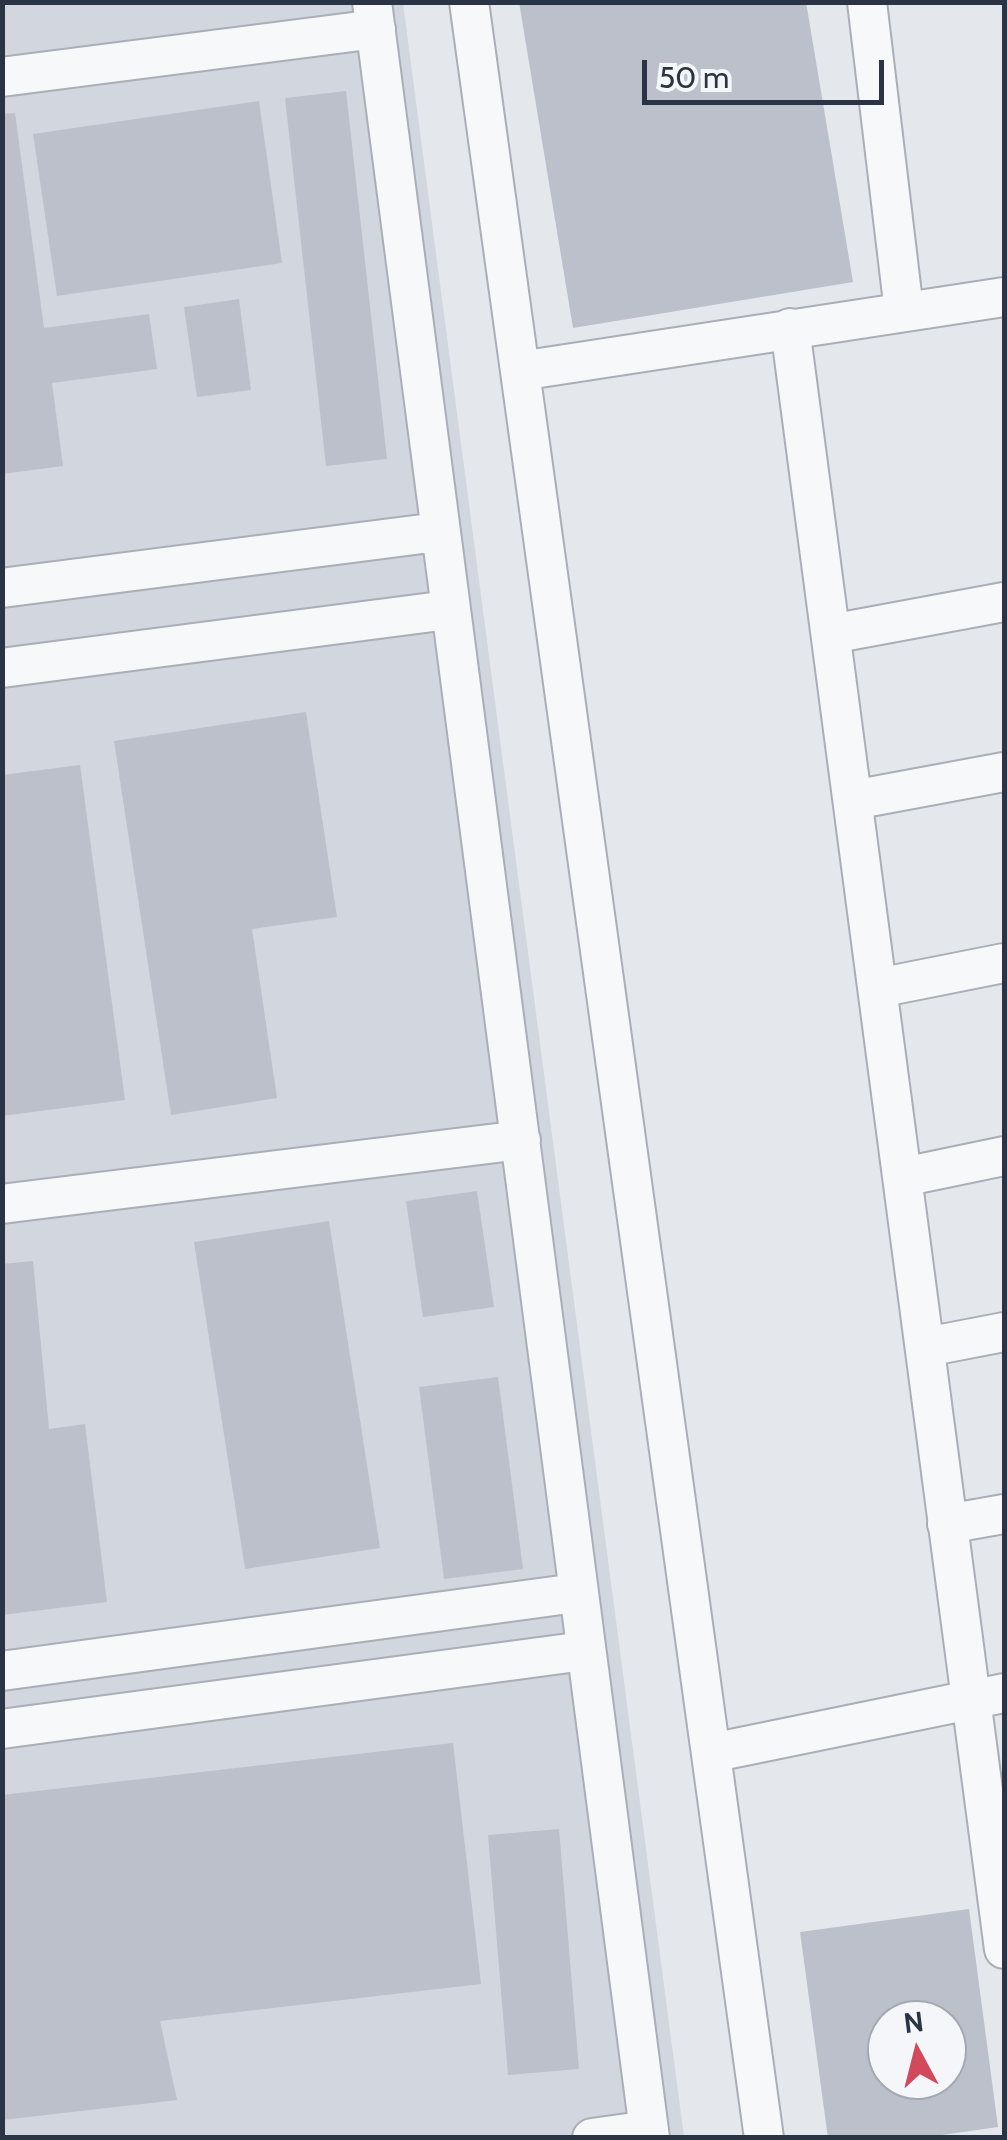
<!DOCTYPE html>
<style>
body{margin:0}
#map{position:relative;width:1007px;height:2140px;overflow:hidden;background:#e4e7ec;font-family:Cabin,sans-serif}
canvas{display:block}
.frame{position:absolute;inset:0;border:5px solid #2b3445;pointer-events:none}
.north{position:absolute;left:867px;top:2000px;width:100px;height:100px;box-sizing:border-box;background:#f4f6f9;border:2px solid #a4a8b1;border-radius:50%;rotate:353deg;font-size:28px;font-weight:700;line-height:40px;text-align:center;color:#2b3445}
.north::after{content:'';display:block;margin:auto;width:35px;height:45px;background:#d1495b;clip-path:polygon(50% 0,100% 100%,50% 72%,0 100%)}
.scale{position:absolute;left:642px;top:60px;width:242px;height:45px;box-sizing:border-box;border:5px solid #2b3445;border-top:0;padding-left:12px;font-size:30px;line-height:35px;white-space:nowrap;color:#2b3445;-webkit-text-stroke:8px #f4f6f9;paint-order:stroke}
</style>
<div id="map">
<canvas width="1007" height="2140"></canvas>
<div class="frame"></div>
<div class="north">N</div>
<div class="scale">50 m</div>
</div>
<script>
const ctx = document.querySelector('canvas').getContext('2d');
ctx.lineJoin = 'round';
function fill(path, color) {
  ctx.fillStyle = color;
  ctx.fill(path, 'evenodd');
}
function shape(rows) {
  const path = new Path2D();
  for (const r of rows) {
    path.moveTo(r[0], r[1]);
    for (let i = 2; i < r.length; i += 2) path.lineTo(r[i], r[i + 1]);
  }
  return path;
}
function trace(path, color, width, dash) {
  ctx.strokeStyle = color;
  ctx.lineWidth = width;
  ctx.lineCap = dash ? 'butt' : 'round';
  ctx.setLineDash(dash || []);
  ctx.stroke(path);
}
fill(shape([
 [3,3,403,3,684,2137,3,2138]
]), '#d2d6de');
fill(shape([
 [519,2,806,2,853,282,573,328],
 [346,91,387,459,326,466,285,98],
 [259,101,282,263,57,296,33,134],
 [15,113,44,328,149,314,157,369,52,383,63,466,2,474,2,114],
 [239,299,251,390,197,397,184,307],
 [306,712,337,917,252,929,277,1098,171,1115,114,741],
 [80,765,125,1100,2,1116,2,775],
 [477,1191,494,1307,423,1317,406,1201],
 [329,1221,380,1548,245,1569,194,1242],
 [33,1261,49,1429,85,1424,107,1602,2,1615,2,1264],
 [498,1377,523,1569,444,1579,419,1387],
 [453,1743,481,1984,160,2021,177,2100,2,2120,2,1795],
 [559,1829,579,2069,508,2075,488,1835],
 [969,1909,998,2127,921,2138,828,2138,800,1932],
 [887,2020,947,2020,947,2080,887,2080]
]), '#bbc0ca');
const minor = shape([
 [372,2,650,2138],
 [469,2,764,2138],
 [867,2,904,311],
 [2,77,376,29],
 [790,328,1004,1949],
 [520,371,1004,297],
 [2,588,438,532],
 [831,634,1004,602],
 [2,668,448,610],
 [853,800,1004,772],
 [878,988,1004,963],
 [903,1177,1004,1156],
 [2,1204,521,1140],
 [926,1347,1004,1332],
 [947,1524,1004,1514],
 [2,1671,576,1593],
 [2,1729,584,1651],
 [711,1753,1004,1693],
 [592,2138,649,2130]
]);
trace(minor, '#a9aeb7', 42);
trace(minor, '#f7f8fa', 38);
</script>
